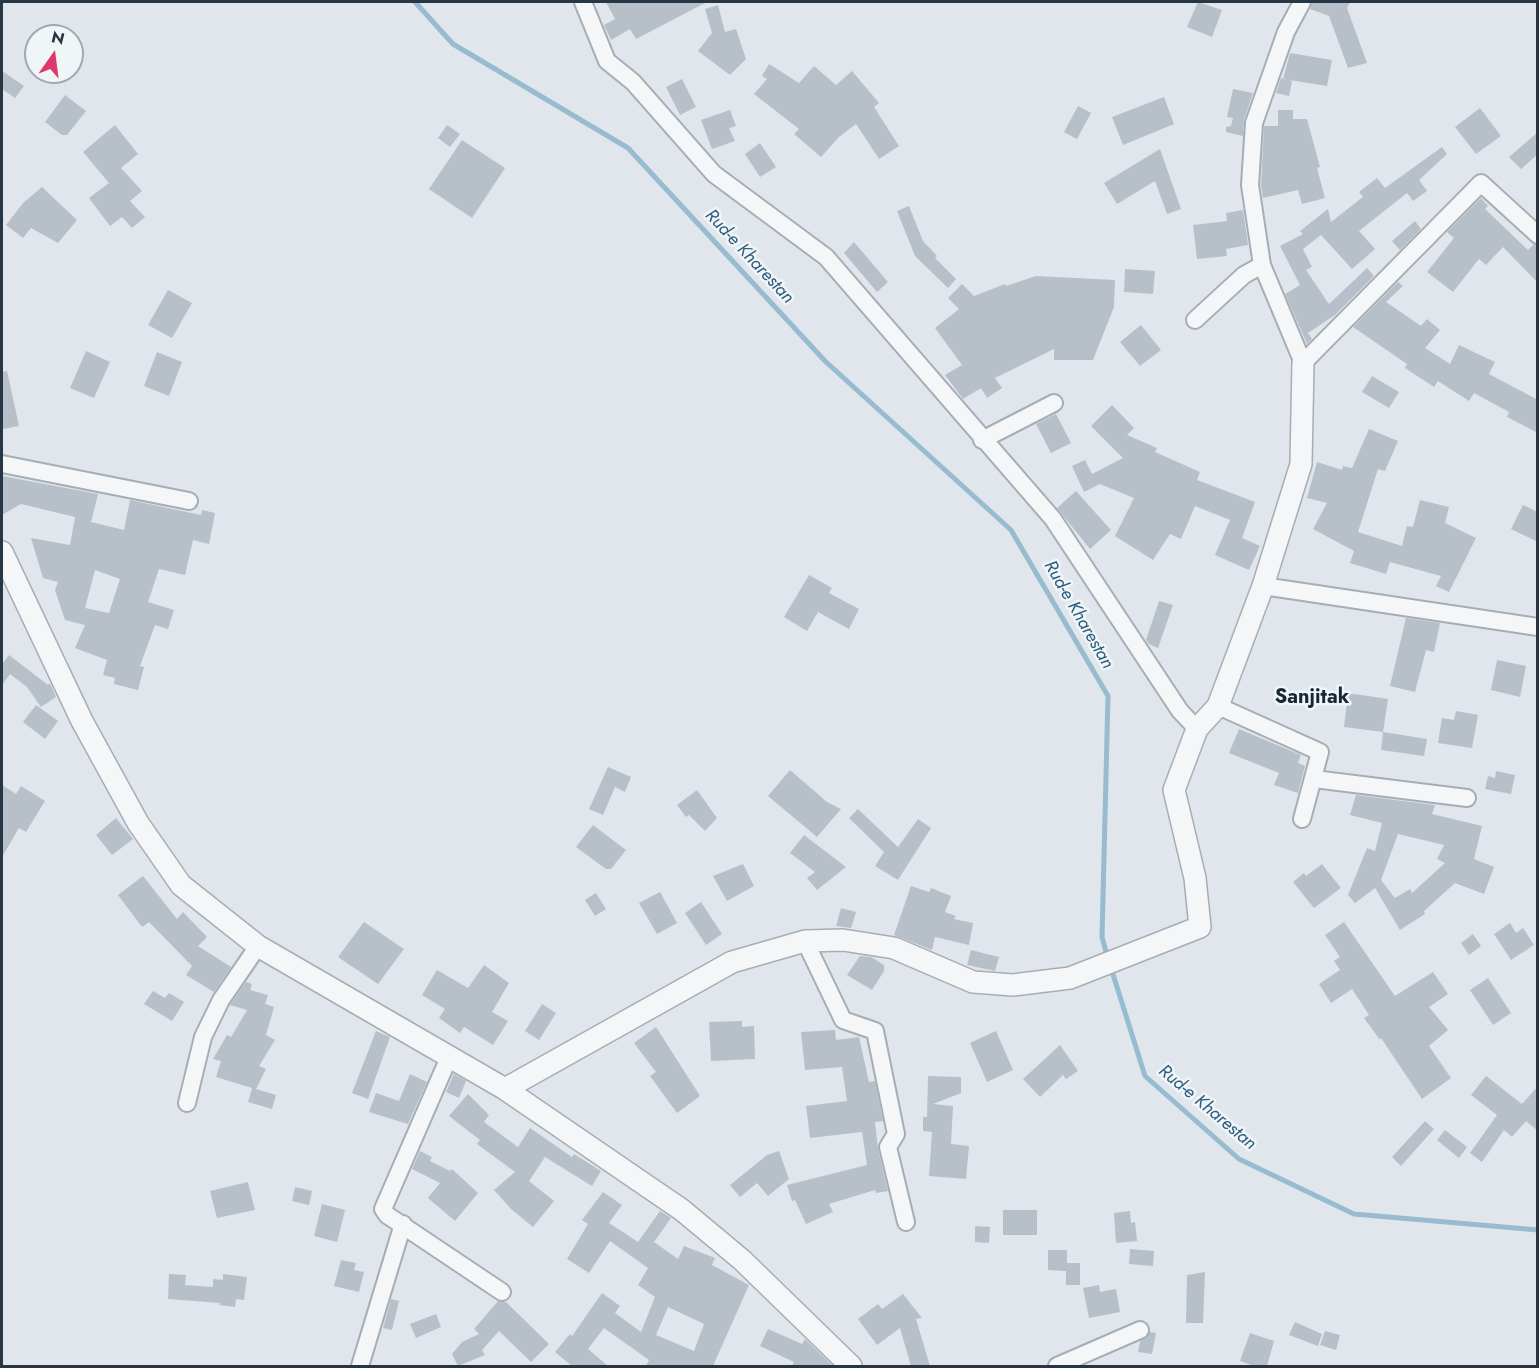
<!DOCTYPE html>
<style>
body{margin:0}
#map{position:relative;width:1539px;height:1368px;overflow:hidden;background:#e0e6eb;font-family:Jost,sans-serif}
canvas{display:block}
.frame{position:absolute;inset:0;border:3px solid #273644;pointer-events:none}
.north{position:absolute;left:24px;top:24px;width:60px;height:60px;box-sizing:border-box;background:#f0f5f8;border:2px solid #a0a9b0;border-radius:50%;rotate:14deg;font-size:16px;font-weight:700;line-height:24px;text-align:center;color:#273644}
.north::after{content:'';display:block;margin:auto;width:21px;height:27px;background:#dd386c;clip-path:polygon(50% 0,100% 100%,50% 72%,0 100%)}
</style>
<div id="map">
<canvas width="1539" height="1368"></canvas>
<div class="frame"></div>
<div class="north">N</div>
</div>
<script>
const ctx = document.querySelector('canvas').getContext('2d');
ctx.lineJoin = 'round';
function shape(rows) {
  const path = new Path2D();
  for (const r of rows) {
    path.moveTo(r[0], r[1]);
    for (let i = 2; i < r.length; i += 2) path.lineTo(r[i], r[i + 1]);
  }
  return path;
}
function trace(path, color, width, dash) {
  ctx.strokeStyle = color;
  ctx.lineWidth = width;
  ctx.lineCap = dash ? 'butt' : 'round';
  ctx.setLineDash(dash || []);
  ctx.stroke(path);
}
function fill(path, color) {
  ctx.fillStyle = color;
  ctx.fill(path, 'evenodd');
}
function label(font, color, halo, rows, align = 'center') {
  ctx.font = font + ' Jost,sans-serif';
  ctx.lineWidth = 5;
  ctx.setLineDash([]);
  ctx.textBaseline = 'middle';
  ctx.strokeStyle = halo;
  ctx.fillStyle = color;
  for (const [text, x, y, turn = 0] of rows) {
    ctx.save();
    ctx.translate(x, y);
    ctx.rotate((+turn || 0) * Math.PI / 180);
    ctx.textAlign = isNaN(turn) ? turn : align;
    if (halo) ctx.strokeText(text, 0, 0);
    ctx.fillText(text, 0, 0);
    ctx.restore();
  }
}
trace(shape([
 [415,2,453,44,628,148,825,361,1011,530,1108,696,1102,937,1108,959],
 [1111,968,1145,1076,1239,1159,1354,1214,1538,1230]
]), '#97bbcf', 5);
fill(shape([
 [606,2,707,2,636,39,630,29,611,40,604,25,615,19],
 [1198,2,1222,10,1212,37,1187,27],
 [1312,2,1350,2,1347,8,1367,63,1348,68,1329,16,1310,9],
 [718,5,725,32,736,29,746,59,730,75,698,51,712,33,705,9],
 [1290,53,1332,60,1327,86,1283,79],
 [769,64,799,83,814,66,836,85,852,71,879,103,874,107,899,146,879,159,856,124,839,137,821,157,794,134,799,129,754,94,767,79,762,76],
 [2,71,24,86,15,98,2,89],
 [1281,78,1292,81,1289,96,1276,93],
 [682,79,696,107,680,115,666,87],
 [1233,89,1253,93,1244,120,1243,136,1226,132,1226,127,1231,126,1233,118,1227,117],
 [65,95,86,111,67,135,62,135,45,122],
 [1164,97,1174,124,1123,145,1112,117],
 [1078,106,1091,113,1077,139,1064,132],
 [1480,108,1501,136,1476,154,1455,127],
 [730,110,736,126,729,128,735,141,712,149,701,120],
 [1278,110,1293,110,1293,119,1307,119,1320,167,1317,168,1325,198,1302,204,1298,190,1263,198,1261,185,1264,126,1278,126],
 [115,125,138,154,121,168,142,191,130,201,145,217,132,228,122,217,110,226,89,198,109,183,83,152],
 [447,125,460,134,450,147,438,138],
 [1538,132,1538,154,1521,169,1509,157],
 [462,140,505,168,472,218,429,189],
 [760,143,776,167,760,177,745,154],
 [1442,147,1447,154,1419,180,1427,191,1413,201,1407,193,1359,231,1375,249,1352,269,1321,235,1303,249,1312,267,1306,270,1329,304,1367,268,1374,276,1335,315,1308,333,1312,339,1307,344,1285,294,1300,285,1280,246,1303,234,1300,231,1328,209,1331,222,1363,197,1359,192,1377,178,1385,188],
 [1160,149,1181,209,1167,214,1155,181,1117,204,1104,183],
 [42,187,77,220,58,243,31,228,23,238,6,225,23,203],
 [1481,198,1488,206,1485,209,1528,250,1534,244,1538,245,1538,283,1503,247,1486,265,1479,259,1453,292,1427,272,1454,238,1447,232],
 [909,206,923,241,937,256,935,258,956,279,948,288,915,256,897,211],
 [1243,210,1248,245,1226,249,1227,256,1197,259,1193,225,1227,221,1226,213],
 [1415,221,1421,229,1400,250,1392,241],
 [854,242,888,282,877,292,844,253],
 [1125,269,1155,271,1153,294,1124,292],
 [1036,276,1115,280,1114,307,1093,360,1054,360,1054,349,995,378,1002,388,987,398,981,388,963,399,945,375,962,365,935,328,959,309,948,298,962,284,974,296,1005,284,1006,286],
 [1398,282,1403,286,1386,302,1421,326,1427,319,1440,330,1425,348,1450,364,1459,345,1495,362,1489,374,1538,400,1538,433,1507,417,1509,412,1474,393,1469,401,1438,381,1434,387,1405,368,1407,364,1353,327],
 [168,290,192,303,172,338,148,325],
 [1141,325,1161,350,1140,366,1120,342],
 [86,351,110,362,94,398,70,388],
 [157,352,182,362,169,396,144,386],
 [7,371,19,426,3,429,2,372],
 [1372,376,1399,392,1389,408,1362,392],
 [1112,405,1134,428,1127,435,1157,448,1155,452,1200,472,1197,480,1255,502,1242,538,1260,546,1249,570,1215,555,1230,520,1195,506,1181,539,1170,534,1153,560,1115,536,1134,498,1100,484,1084,492,1072,466,1085,460,1092,474,1123,458,1091,426],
 [1056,414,1071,443,1051,453,1036,424],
 [1369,429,1398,441,1385,471,1378,469,1358,532,1402,546,1407,526,1413,527,1420,500,1449,507,1445,523,1476,538,1449,592,1436,586,1441,576,1390,562,1386,574,1350,563,1354,551,1313,529,1327,503,1307,498,1317,462,1342,470,1343,466,1352,468],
 [2,476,98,494,91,522,124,530,130,500,201,515,202,510,215,513,209,544,193,540,185,575,159,569,148,602,174,610,168,629,155,625,140,666,144,667,138,690,114,684,115,678,103,675,107,660,75,648,85,625,65,620,55,590,58,582,43,578,31,538,70,545,75,517,21,504,2,515],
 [95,570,120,579,109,613,85,608],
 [1076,491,1111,530,1090,549,1057,508],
 [1523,505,1538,512,1538,542,1511,529],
 [809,575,832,588,829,593,859,609,849,629,818,612,807,631,784,617],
 [1159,601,1173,605,1158,648,1149,644,1146,640],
 [1406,618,1440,623,1434,652,1426,650,1415,692,1390,686],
 [9,655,48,685,50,683,56,697,41,707,27,687,10,674,2,685,2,664],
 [1497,660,1526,666,1520,697,1491,690],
 [1348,693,1388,699,1383,732,1344,727],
 [36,705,58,721,45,739,23,722],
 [1456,711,1478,715,1472,748,1438,743,1442,718,1454,720],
 [1239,729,1301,755,1298,763,1305,766,1298,793,1274,785,1279,773,1229,753],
 [1383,732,1427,739,1424,756,1381,750],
 [608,767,631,777,625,792,615,787,603,815,589,809],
 [790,770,827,802,841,809,817,837,768,796],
 [1496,771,1515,775,1511,794,1485,789,1488,776,1495,778],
 [2,785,16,794,21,786,45,801,26,832,19,828,2,857],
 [697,790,717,818,705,831,689,815,686,817,677,805],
 [1356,795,1435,805,1432,814,1482,826,1474,859,1494,867,1484,894,1455,883,1424,911,1425,914,1400,930,1375,888,1355,903,1348,895,1367,848,1375,851,1382,823,1350,815],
 [1398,834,1444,845,1437,859,1445,863,1412,893,1410,889,1395,898,1381,880],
 [858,809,898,847,918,819,931,828,898,880,875,866,884,852,849,818],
 [116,818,133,839,112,855,96,835],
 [593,825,626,850,611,869,606,869,576,847],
 [804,835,846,867,817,890,807,878,815,872,790,853],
 [743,864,754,886,727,901,713,876],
 [1322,864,1341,888,1314,908,1293,882,1304,873,1306,876],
 [143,876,177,919,183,912,207,937,198,946,231,967,214,992,186,975,192,966,149,922,142,927,118,895],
 [911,886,929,892,931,888,951,896,945,912,956,916,954,919,973,923,969,945,935,937,932,950,894,935],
 [660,892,677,923,657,934,639,903],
 [596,893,606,909,595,916,585,900],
 [701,902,722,934,706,945,685,913],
 [841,908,856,912,851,928,836,926],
 [364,922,404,949,378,984,338,957],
 [1344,922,1395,996,1433,972,1448,994,1429,1007,1448,1030,1429,1046,1451,1078,1422,1099,1381,1038,1380,1040,1364,1018,1369,1015,1352,989,1331,1003,1319,984,1340,970,1334,961,1340,957,1325,935],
 [1510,923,1516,933,1523,928,1534,945,1511,960,1494,934],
 [1473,934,1481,946,1469,955,1461,943],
 [971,950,999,957,995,971,967,965],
 [860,956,871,957,884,965,884,971,872,990,847,975],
 [484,965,509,983,492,1012,508,1021,493,1045,464,1027,460,1033,439,1018,445,1009,422,995,437,970,468,988],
 [1488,978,1511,1013,1493,1025,1470,990],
 [246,982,252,984,250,990,268,995,265,1004,274,1007,266,1035,275,1040,259,1066,266,1069,256,1089,276,1095,272,1109,248,1102,252,1088,216,1077,221,1061,213,1059,227,1035,231,1037,247,1010,230,1005],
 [153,991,165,998,169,993,184,1002,172,1021,144,1004],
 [542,1004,556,1013,539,1040,525,1031],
 [742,1021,742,1027,754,1026,755,1059,711,1061,709,1022],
 [656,1027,700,1096,677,1113,650,1076,656,1072,634,1043],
 [835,1030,836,1040,859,1037,869,1082,875,1081,883,1121,875,1122,878,1149,888,1191,876,1193,875,1190,829,1204,833,1212,806,1224,795,1200,792,1201,787,1185,867,1165,862,1132,810,1138,806,1106,847,1101,842,1067,805,1070,801,1032],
 [376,1031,390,1037,368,1099,352,1093],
 [996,1031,1013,1070,987,1082,970,1043],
 [1060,1045,1078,1071,1066,1079,1063,1075,1040,1097,1023,1079],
 [410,1074,427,1082,408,1124,369,1112,376,1093,399,1101],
 [454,1074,466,1081,459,1098,446,1092],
 [928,1076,961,1077,961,1093,933,1104,953,1106,951,1144,969,1146,966,1179,929,1176,932,1132,923,1131,923,1117,927,1117],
 [1486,1076,1522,1104,1538,1086,1538,1131,1526,1121,1512,1137,1504,1130,1482,1162,1470,1153,1497,1115,1471,1095],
 [468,1094,489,1115,484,1122,518,1147,530,1128,572,1157,574,1154,601,1171,592,1186,545,1157,529,1181,554,1201,533,1227,511,1209,494,1190,515,1172,477,1144,480,1140,449,1116],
 [1425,1121,1434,1129,1401,1166,1392,1157],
 [1445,1130,1467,1147,1459,1158,1437,1140],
 [420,1151,432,1157,430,1161,450,1171,452,1169,478,1193,455,1221,428,1198,440,1183,412,1169],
 [779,1151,789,1179,768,1196,757,1183,740,1197,730,1185,767,1155],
 [248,1182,255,1210,217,1218,210,1191],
 [295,1187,312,1191,309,1205,292,1201],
 [603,1192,622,1205,609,1223,638,1242,660,1211,671,1218,654,1242,678,1259,684,1246,715,1258,712,1265,749,1285,713,1366,646,1366,649,1360,604,1328,588,1349,608,1366,572,1366,555,1352,570,1334,572,1336,602,1293,620,1306,615,1313,641,1332,655,1297,638,1285,648,1268,610,1241,589,1273,567,1259,588,1224,582,1220],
 [668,1307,704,1324,694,1351,656,1335],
 [322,1204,345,1210,337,1242,314,1236],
 [1003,1210,1037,1210,1037,1235,1003,1235],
 [1130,1211,1131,1223,1135,1222,1137,1241,1116,1243,1114,1213],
 [975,1226,990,1227,989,1243,975,1242],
 [1130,1249,1154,1251,1153,1266,1129,1264],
 [1048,1250,1067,1250,1067,1263,1080,1263,1080,1285,1066,1285,1066,1271,1048,1270],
 [341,1260,356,1263,354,1270,364,1272,359,1292,334,1286],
 [1205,1272,1203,1323,1186,1323,1187,1275],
 [169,1274,186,1275,185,1285,213,1287,213,1279,223,1280,223,1274,247,1277,244,1300,236,1299,235,1307,219,1305,220,1303,168,1299],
 [1099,1285,1100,1292,1116,1289,1120,1312,1089,1318,1083,1288],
 [903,1294,922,1318,916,1319,930,1366,911,1366,900,1328,877,1345,858,1319,878,1304,882,1309],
 [391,1299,399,1301,392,1330,383,1328],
 [498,1301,506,1302,549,1344,531,1362,499,1331,482,1350,485,1355,458,1366,452,1354,462,1342,479,1334,474,1329],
 [436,1314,441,1327,416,1338,410,1324],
 [1295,1322,1322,1334,1318,1346,1289,1335],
 [768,1329,802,1344,805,1339,833,1366,792,1366,794,1362,760,1346],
 [1325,1331,1340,1335,1336,1350,1320,1345],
 [1150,1332,1156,1333,1152,1354,1138,1352,1140,1342],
 [1250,1333,1274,1341,1267,1366,1254,1366,1240,1361]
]), '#b7c0c9');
const minor = shape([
 [583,2,607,61,633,82,714,174,826,257,1053,519,1180,711,1197,729],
 [1302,2,1286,32,1254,123,1250,185,1262,265,1303,363,1481,183,1538,235],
 [1195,320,1244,275,1262,265],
 [982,440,1054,403],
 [2,464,189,501],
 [1263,586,1538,627],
 [1218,706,1320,752,1302,819],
 [1314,779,1467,798],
 [805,941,843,1020,875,1031,896,1134,888,1147,906,1222],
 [450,1055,383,1209,387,1215,502,1292],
 [187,1103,203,1037,221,1000,258,946],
 [360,1366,403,1224],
 [1057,1366,1140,1330]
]);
const tertiary = shape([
 [2,552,82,721,138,823,181,885,258,946,505,1089,682,1210,742,1260,851,1366],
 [505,1089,732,962,805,941,843,940,894,948,973,982,1013,985,1070,978,1200,927,1195,878,1174,790,1197,729,1218,706,1263,586,1301,464,1303,363]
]);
trace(minor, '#a5aeb6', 20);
trace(tertiary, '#a5aeb6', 24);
trace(minor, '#f4f6f8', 16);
trace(tertiary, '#f4f6f8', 21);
label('italic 18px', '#2c5d7d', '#f0f5f8', [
 ["Rud-e Kharestan",749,257,47],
 ["Rud-e Kharestan",1078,615,60],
 ["Rud-e Kharestan",1207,1108,40]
]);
label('bold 20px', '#192735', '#f0f5f8', [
 ["Sanjitak",1312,698]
]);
</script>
